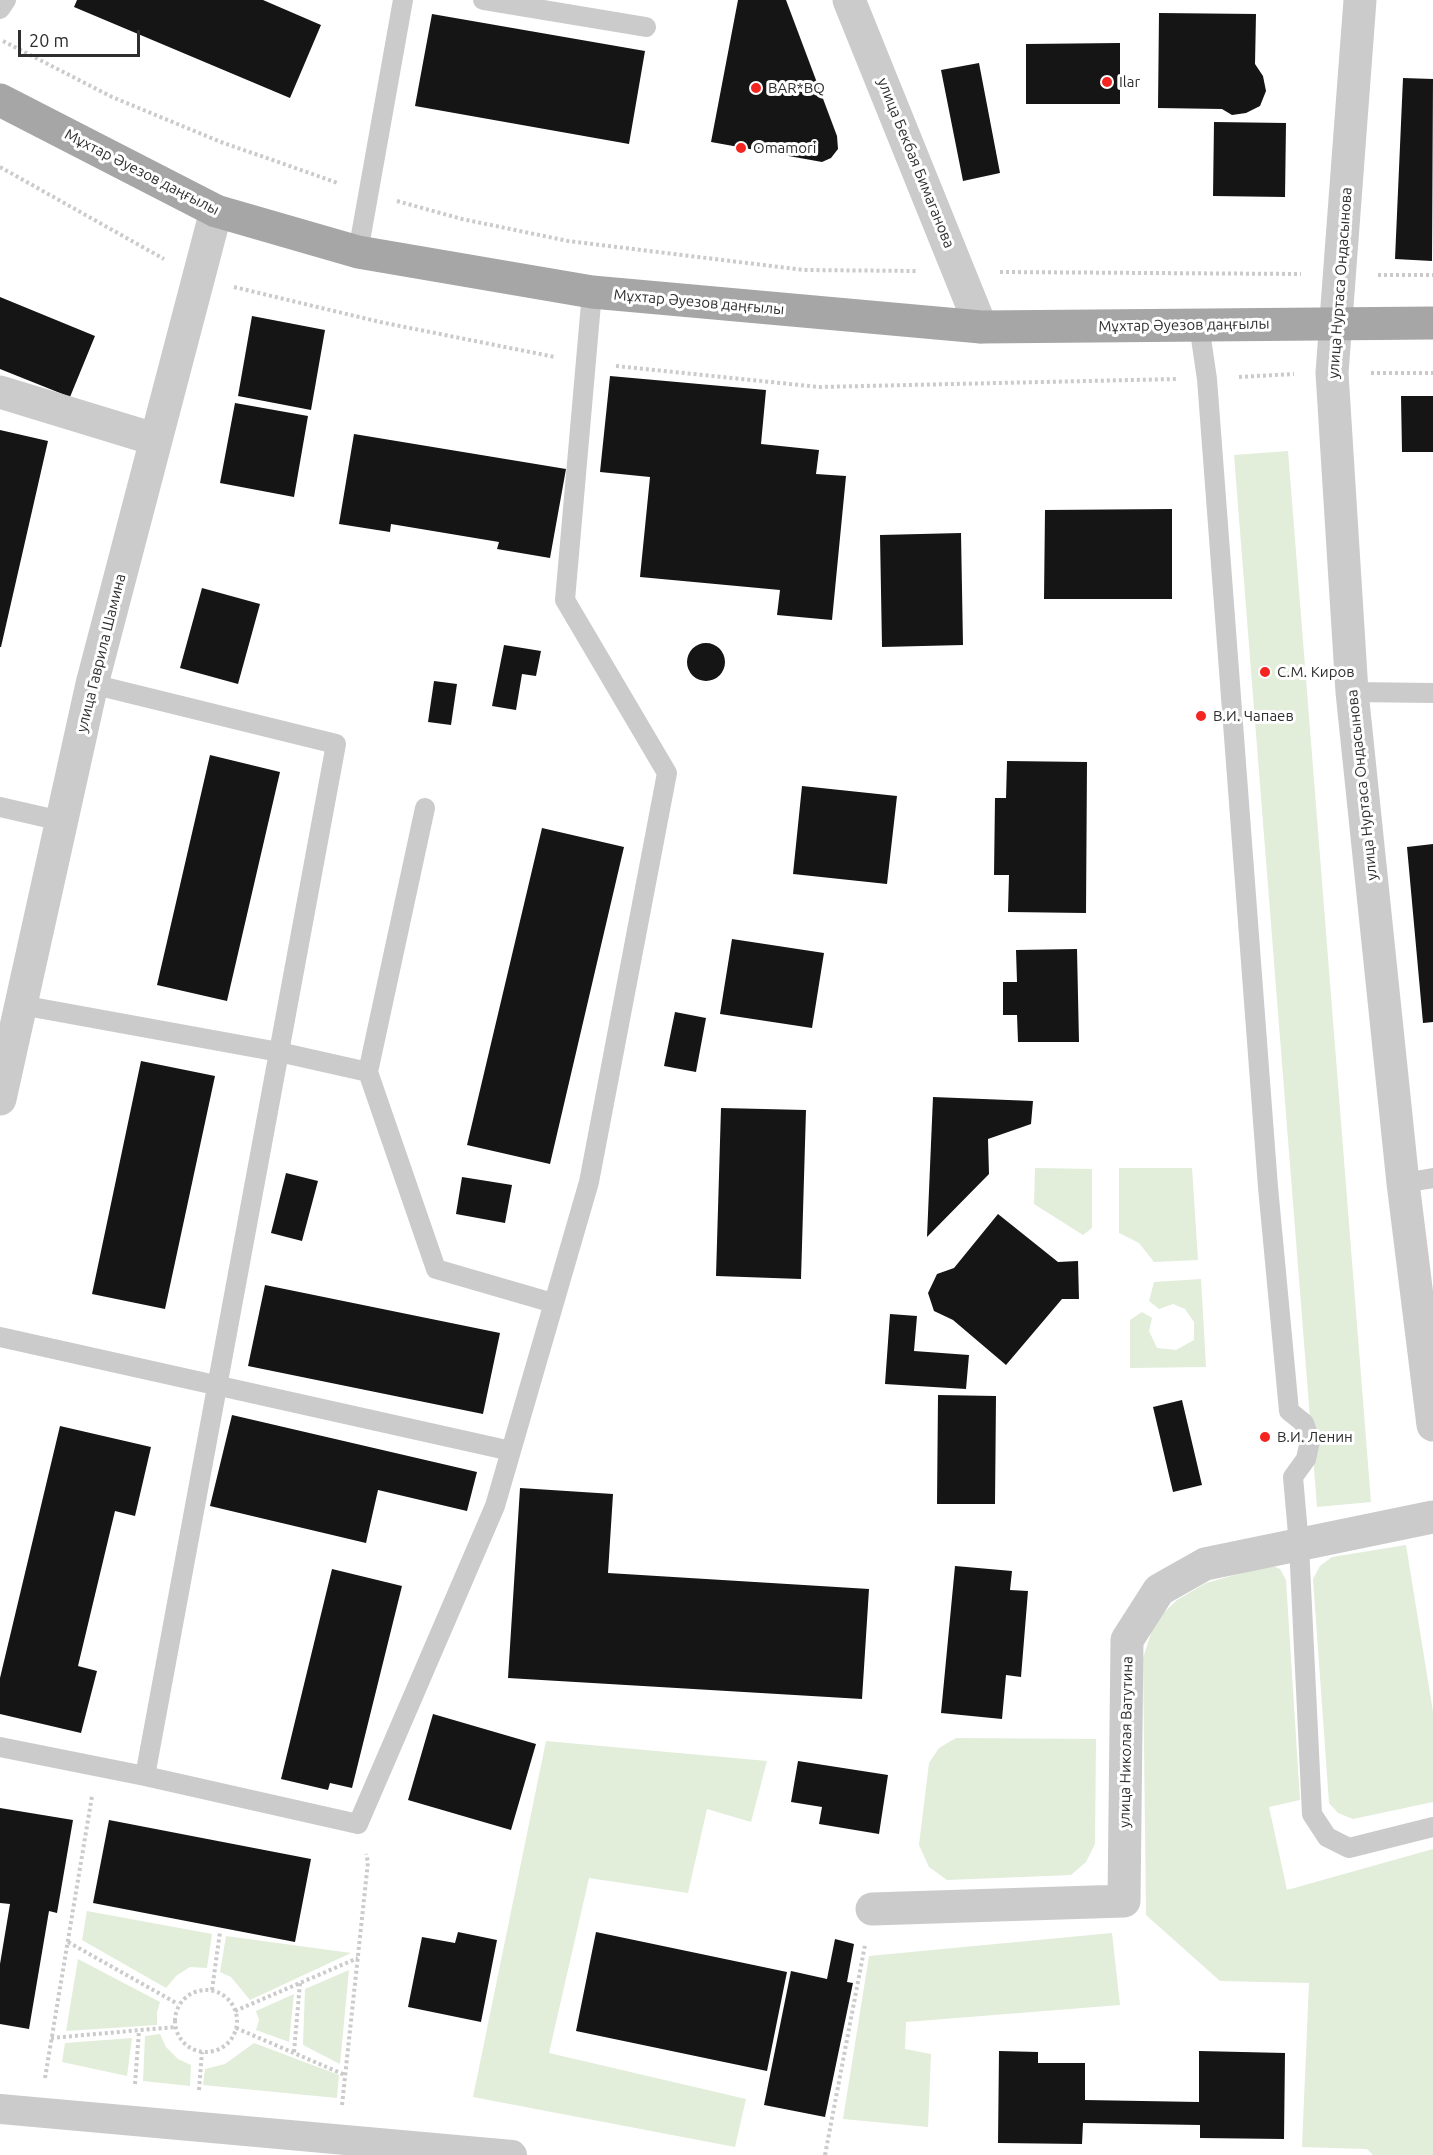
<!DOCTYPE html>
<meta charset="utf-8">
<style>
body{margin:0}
#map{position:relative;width:1433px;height:2155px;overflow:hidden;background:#fff;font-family:Ubuntu,sans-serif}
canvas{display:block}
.scale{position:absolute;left:18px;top:30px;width:122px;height:27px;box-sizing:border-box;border:3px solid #2e2e2e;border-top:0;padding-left:8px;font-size:18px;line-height:21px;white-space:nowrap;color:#2e2e2e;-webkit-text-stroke:4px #fff;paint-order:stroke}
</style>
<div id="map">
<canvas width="1433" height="2155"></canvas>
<div class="scale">20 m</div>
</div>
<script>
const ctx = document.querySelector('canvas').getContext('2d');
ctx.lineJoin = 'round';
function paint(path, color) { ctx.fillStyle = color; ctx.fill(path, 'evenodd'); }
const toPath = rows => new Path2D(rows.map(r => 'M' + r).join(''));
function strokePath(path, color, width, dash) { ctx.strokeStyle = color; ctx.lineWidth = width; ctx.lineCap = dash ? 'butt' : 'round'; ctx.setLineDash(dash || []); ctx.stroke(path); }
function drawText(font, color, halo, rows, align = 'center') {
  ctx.font = font + ' Ubuntu,sans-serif'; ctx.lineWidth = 6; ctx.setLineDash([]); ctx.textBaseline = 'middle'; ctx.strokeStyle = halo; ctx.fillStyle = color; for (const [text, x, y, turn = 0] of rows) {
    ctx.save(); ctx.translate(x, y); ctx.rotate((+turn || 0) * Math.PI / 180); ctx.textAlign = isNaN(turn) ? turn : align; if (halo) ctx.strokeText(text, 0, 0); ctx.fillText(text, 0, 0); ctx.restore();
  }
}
paint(toPath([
 [1288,451,1371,1502,1317,1507,1234,455],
 [1035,1168,1092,1169,1092,1228,1083,1235,1034,1204],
 [1119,1168,1192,1168,1198,1260,1154,1262,1139,1243,1119,1233],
 [1201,1279,1206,1367,1130,1368,1130,1320,1142,1312,1152,1318,1149,1331,1157,1348,1176,1350,1194,1340,1194,1322,1185,1309,1173,1304,1159,1309,1149,1301,1154,1282],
 [1406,1545,1433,1712,1433,1802,1353,1819,1338,1813,1329,1803,1313,1579,1320,1566,1332,1557],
 [1271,1565,1280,1569,1286,1580,1300,1800,1269,1807,1287,1890,1433,1849,1433,2155,1373,2155,1367,2149,1302,2147,1309,1983,1220,1981,1146,1915,1143,1658,1155,1621,1177,1600,1206,1583],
 [956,1738,1096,1739,1095,1844,1086,1862,1071,1875,947,1880,929,1867,919,1845,929,1763,939,1748],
 [546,1741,767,1761,751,1822,707,1809,688,1893,589,1878,549,2053,746,2099,735,2147,473,2097],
 [87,1911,212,1934,207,1968,190,1967,176,1976,166,1988,82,1940],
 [1112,1933,1120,2005,906,2022,905,2049,931,2054,928,2127,843,2119,869,1956],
 [226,1936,351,1953,250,2000,231,1977,220,1972],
 [78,1959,160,2002,157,2012,157,2025,66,2031],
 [349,1970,340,2064,303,2045,305,1989],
 [294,1994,289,2042,256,2030,259,2020,256,2011],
 [160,2034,166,2047,178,2059,191,2065,190,2086,143,2081,145,2036],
 [132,2038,127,2076,62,2062,65,2043],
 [254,2043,339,2075,337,2098,203,2085,205,2069,225,2064]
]), '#e2edda');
paint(toPath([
 [77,0,263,0,321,25,290,98,74,7],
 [738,0,786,0,837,136,838,149,831,158,822,162,711,142],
 [1159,13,1256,14,1255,64,1263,76,1266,91,1260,106,1246,113,1232,115,1222,109,1158,108],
 [432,14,645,51,629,144,415,106],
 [1120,43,1120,104,1026,104,1026,44],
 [979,63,1000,173,963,181,941,70],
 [1403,78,1433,79,1432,261,1395,259],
 [1214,122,1286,123,1285,197,1213,196],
 [0,297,95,336,70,397,0,369],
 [252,316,325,330,311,410,238,396],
 [610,376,766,390,761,444,819,450,816,474,846,476,832,620,777,615,780,590,640,577,650,477,600,472],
 [1401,396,1433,396,1433,452,1402,452],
 [235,403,308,416,294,497,220,483],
 [0,430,48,441,1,647,0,647],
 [354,434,566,469,550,558,497,549,499,542,391,524,390,532,339,524],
 [1172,509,1172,599,1044,599,1045,510],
 [961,533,963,645,882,647,880,535],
 [202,588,260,604,238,684,180,668],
 '687 662a19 19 0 1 1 38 0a19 19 0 1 1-38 0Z',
 [504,645,541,651,536,676,522,674,516,710,492,706],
 [434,681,457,684,451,725,428,722],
 [210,755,280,772,227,1001,157,985],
 [1007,761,1087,762,1086,913,1008,912,1009,875,994,875,995,798,1006,798],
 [802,786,897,796,887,884,793,874],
 [542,828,624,847,550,1164,467,1145],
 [1433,844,1433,1022,1423,1023,1407,847],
 [732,939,824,953,812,1028,720,1014],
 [1077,949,1079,1042,1018,1042,1017,1015,1003,1015,1003,982,1017,982,1016,950],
 [675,1012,706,1018,696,1072,664,1066],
 [141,1061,215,1076,165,1309,92,1294],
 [933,1097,1033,1101,1031,1124,988,1139,989,1174,927,1237],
 [721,1108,806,1110,801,1279,716,1276],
 [286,1173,318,1181,302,1241,271,1233],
 [462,1177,512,1185,505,1223,456,1214],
 [998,1214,1058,1262,1078,1261,1079,1299,1062,1299,1006,1365,953,1320,934,1311,928,1293,937,1274,954,1268],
 [265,1285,500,1333,483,1414,248,1366],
 [890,1314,917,1316,914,1351,969,1355,966,1389,885,1384],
 [938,1395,996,1396,995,1504,937,1504],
 [1182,1400,1202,1485,1173,1492,1153,1407],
 [232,1415,477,1472,467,1511,378,1490,366,1543,210,1506],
 [60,1426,151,1447,135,1516,115,1511,78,1666,97,1671,81,1733,0,1714,0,1678],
 [520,1488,613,1494,608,1573,869,1589,862,1699,508,1678],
 [955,1566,1012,1571,1010,1590,1028,1591,1021,1677,1006,1675,1002,1719,941,1713],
 [332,1569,402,1586,352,1788,330,1783,328,1790,281,1779],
 [433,1714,536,1744,511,1830,408,1800],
 [798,1761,888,1775,879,1834,819,1824,822,1807,791,1802],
 [0,1808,73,1820,57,1913,49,1911,29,2029,0,2024,0,1964,10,1904,0,1903],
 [109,1820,311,1859,295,1942,93,1903],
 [458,1932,497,1940,481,2022,408,2007,422,1937,455,1943],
 [596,1932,787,1972,767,2071,576,2031],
 [835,1939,854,1944,847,1982,853,1983,825,2117,764,2105,791,1971,827,1979],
 [999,2051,1038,2052,1038,2063,1085,2063,1085,2100,1199,2102,1199,2051,1285,2053,1284,2139,1200,2138,1200,2125,1083,2123,1082,2144,998,2143]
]), '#151515');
strokePath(toPath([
 [3,41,112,97,221,142,338,183],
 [0,167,164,259],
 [397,201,462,219,568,241,804,270,917,271],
 [1000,272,1301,274],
 [1378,275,1433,275],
 [234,287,380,322,555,357],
 [616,366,819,387,1177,379],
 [1371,373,1433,373],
 [1239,377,1294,374],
 [68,1942,178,2004],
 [212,1990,220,1932],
 '175 2021a31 31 0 1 1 62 0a31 31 0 1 1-62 0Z',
 [235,2011,358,1958],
 [236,2028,345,2075],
 [51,2038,175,2027],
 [294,2052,300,1983],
 [45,2078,92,1796],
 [135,2084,139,2031],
 [199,2090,202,2052],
 [342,2105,368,1862,366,1854],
 [825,2155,865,1945]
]), '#cbcbcb', 4, [3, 3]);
strokePath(toPath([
 [483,0,646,27],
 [0,9,6,0],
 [358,252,403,0],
 [1199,325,1207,379,1268,1187,1289,1411,1304,1423,1310,1441,1306,1459,1293,1477,1299,1545,1312,1814,1327,1837,1349,1848,1433,1827],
 [92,684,336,744,145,1776,358,1824,495,1506,589,1182,667,773,565,600,592,292],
 [1352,692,1433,693],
 [0,807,61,821],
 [425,808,368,1072,436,1269,553,1303],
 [21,1005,279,1052,368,1072],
 [1403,1183,1433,1178],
 [0,1337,511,1451],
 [0,1747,145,1776]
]), '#cbcbcb', 20);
strokePath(toPath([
 [0,2109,512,2155]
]), '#cbcbcb', 30);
strokePath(toPath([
 [849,0,981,327],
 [1360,0,1332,373,1352,692,1403,1183,1433,1425],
 [0,392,154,439],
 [0,1099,92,684,216,211],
 [872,1909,1124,1901,1127,1640,1159,1590,1205,1564,1433,1517]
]), '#cbcbcb', 33);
strokePath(toPath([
 [0,100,216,211,358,252,592,292,981,327,1433,323]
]), '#a6a6a6', 33);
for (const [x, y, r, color] of [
 [1107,82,6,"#f42421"],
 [756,88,6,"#f42421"],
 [741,148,6,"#f42421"],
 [1265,672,6,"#f42421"],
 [1201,716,6,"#f42421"],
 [1265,1437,6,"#f42421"]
]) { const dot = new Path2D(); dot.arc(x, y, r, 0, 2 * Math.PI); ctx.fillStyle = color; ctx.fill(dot); strokePath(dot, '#fff', 2); }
drawText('15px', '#2e2e2e', '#fff', [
 ["Ilar",1119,82],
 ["BAR*BQ",768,88],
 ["Omamori",753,148],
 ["С.М. Киров",1277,672],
 ["В.И. Чапаев",1213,716],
 ["В.И. Ленин",1277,1437]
], 'left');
drawText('15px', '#2e2e2e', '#fff', [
 ["улица Бекбая Бимаганова",916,163,68],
 ["Мұхтар Әуезов даңғылы",142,172,27],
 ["улица Нуртаса Ондасынова",1340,283,-86],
 ["Мұхтар Әуезов даңғылы",699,302,5],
 ["Мұхтар Әуезов даңғылы",1184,325,-1],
 ["улица Гаврила Шамина",101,653,-76],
 ["улица Нуртаса Ондасынова",1362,785,-96],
 ["улица Николая Ватутина",1126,1742,-89]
]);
</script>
